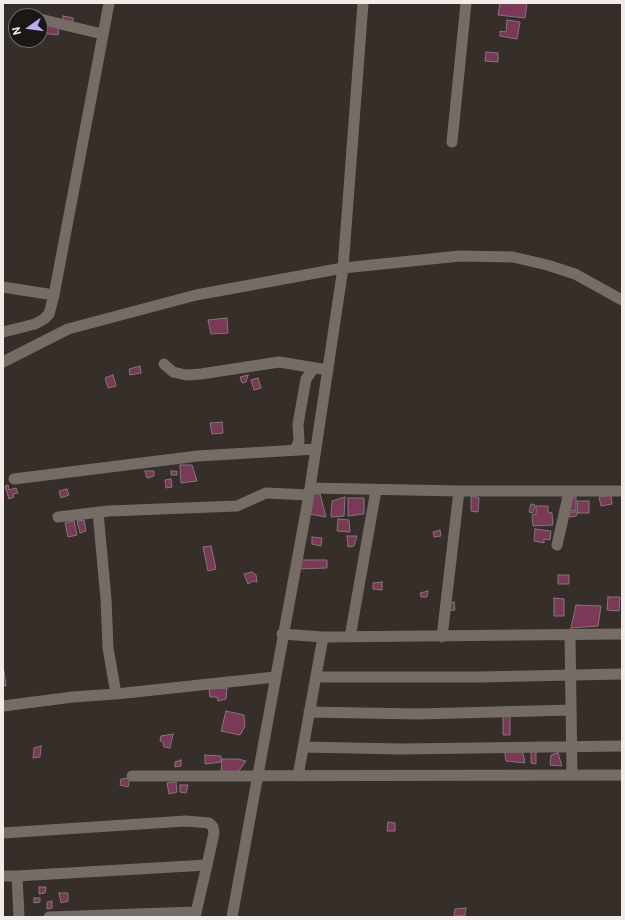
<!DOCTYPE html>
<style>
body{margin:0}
#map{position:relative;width:625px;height:920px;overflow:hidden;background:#352e29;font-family:Roboto,sans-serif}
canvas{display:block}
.frame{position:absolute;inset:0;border:4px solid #f1ece9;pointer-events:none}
.north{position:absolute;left:8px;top:8px;width:40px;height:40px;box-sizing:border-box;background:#1a1715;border:1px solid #706c6a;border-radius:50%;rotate:256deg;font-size:11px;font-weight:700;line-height:16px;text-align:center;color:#f1ece9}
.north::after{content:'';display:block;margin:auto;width:14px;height:18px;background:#c0a8f3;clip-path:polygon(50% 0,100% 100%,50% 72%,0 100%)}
</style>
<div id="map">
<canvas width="625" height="920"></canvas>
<div class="frame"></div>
<div class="north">N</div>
</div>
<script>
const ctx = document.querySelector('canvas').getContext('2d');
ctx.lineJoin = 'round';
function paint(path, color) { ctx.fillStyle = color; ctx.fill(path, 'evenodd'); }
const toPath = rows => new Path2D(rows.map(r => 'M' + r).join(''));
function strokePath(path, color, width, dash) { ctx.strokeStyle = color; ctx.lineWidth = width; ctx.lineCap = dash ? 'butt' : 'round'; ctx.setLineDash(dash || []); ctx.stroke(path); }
const building = toPath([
 [500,3,527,3,525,18,498,15,500,3],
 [63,16,73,18,73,23,62,22,63,16],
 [507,20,520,22,517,39,500,36,500,31,506,32,507,20],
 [42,24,59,25,58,35,41,33,42,24],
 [486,52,498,53,498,62,485,61,486,52],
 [227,318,228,333,211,334,208,320,227,318],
 [140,366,141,373,130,375,129,369,140,366],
 [113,375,116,386,108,388,105,378,113,375],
 [248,375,246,382,242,383,240,377,248,375],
 [258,378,261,388,254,390,251,380,258,378],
 [222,422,223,433,212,434,210,423,222,422],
 [180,465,192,465,197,481,181,483,180,465],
 [145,471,154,471,154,476,147,478,145,471],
 [171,471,177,471,177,475,171,475,171,471],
 [171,479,172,487,166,488,165,480,171,479],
 [8,485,9,490,16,488,18,493,13,494,14,497,9,499,5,486,8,485],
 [67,489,69,495,61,498,59,491,67,489],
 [313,494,320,494,326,517,309,514,313,494],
 [569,495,576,496,576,511,569,510,569,495],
 [611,495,612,504,601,506,599,497,611,495],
 [471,496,479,498,478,512,471,511,471,496],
 [345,497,344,516,331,517,332,501,345,497],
 [348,498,364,498,364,514,348,516,348,498],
 [577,501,589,501,589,513,578,513,577,501],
 [531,504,535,505,533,513,529,512,531,504],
 [536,506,548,506,548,512,552,513,553,525,533,526,532,515,536,514,536,506],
 [569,512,578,512,576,516,569,517,569,512],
 [338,519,349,520,350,532,337,531,338,519],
 [84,520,86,531,80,533,77,521,84,520],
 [74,521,77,535,68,537,65,523,74,521],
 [535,529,551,531,550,540,544,539,544,543,534,541,535,529],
 [440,530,441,536,434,537,433,532,440,530],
 [347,536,357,536,354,546,348,547,347,536],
 [312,537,322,538,321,546,312,544,312,537],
 [211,546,216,569,208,571,203,547,211,546],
 [300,560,327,560,327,568,299,569,300,560],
 [252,572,256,575,257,582,253,581,248,584,244,574,252,572],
 [558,575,569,575,569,584,558,584,558,575],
 [382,582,382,590,373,589,373,583,382,582],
 [428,591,427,597,421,597,420,593,428,591],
 [608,597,620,597,619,611,607,610,608,597],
 [554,598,564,599,564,616,554,616,554,598],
 [454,602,455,610,446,611,447,603,454,602],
 [576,605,601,606,598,626,571,628,576,605],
 [3,671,4,671,6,686,3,685,3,671],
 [227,688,226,699,218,701,217,697,210,697,209,689,227,688],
 [226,711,244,715,245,726,240,735,221,731,226,711],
 [503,712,510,713,510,735,503,735,503,712],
 [173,734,170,748,164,747,163,742,160,741,161,736,173,734],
 [41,746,40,757,33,758,34,748,41,746],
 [522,748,525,763,506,761,504,749,522,748],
 [531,749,536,752,536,764,531,763,531,749],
 [558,753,562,766,550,765,551,755,558,753],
 [205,755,221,756,221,762,205,764,205,755],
 [222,759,238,759,246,761,238,772,221,772,222,759],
 [181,760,181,766,175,767,175,762,181,760],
 [130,778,128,787,120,785,121,779,130,778],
 [176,782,177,792,169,794,167,783,176,782],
 [180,785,188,785,186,793,180,792,180,785],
 [388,822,395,823,395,831,387,831,388,822],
 [39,887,46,887,45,893,39,894,39,887],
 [59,893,68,893,68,901,61,903,59,893],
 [34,898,40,898,40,902,34,903,34,898],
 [52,901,52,908,47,909,47,902,52,901],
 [466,908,465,916,454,916,455,909,466,908]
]);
paint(building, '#7a3956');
strokePath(building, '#82777b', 1);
strokePath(toPath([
 [40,19,102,34],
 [452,142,466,3],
 [3,287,54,295],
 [3,332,35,324,44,319,49,314,54,295,109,3],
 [3,362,68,329,196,295,343,268,460,256,513,257,547,265,575,274,622,300],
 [164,364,173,372,186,375,201,374,279,362,328,370],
 [295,450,299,441,298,424,306,379,314,368],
 [14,479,198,456,316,449],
 [310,488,459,491,622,491],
 [98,512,106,599,108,648,116,694],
 [58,517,109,511,237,506,266,493,309,495],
 [557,545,569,492],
 [282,634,323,637,622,634],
 [570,634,572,775],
 [350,637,376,490],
 [442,637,459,491],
 [316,677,479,677,622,674],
 [3,706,73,697,116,694,275,677],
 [309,712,418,714,571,710],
 [303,747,401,749,622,746],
 [132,776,622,775],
 [298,776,323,637],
 [3,833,186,821,209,823,213,827,214,833,207,865,17,876,19,917],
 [3,876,17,876],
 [49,917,196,912],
 [195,917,207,865],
 [232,917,309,495,343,268,363,3]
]), '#756c66', 11);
</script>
